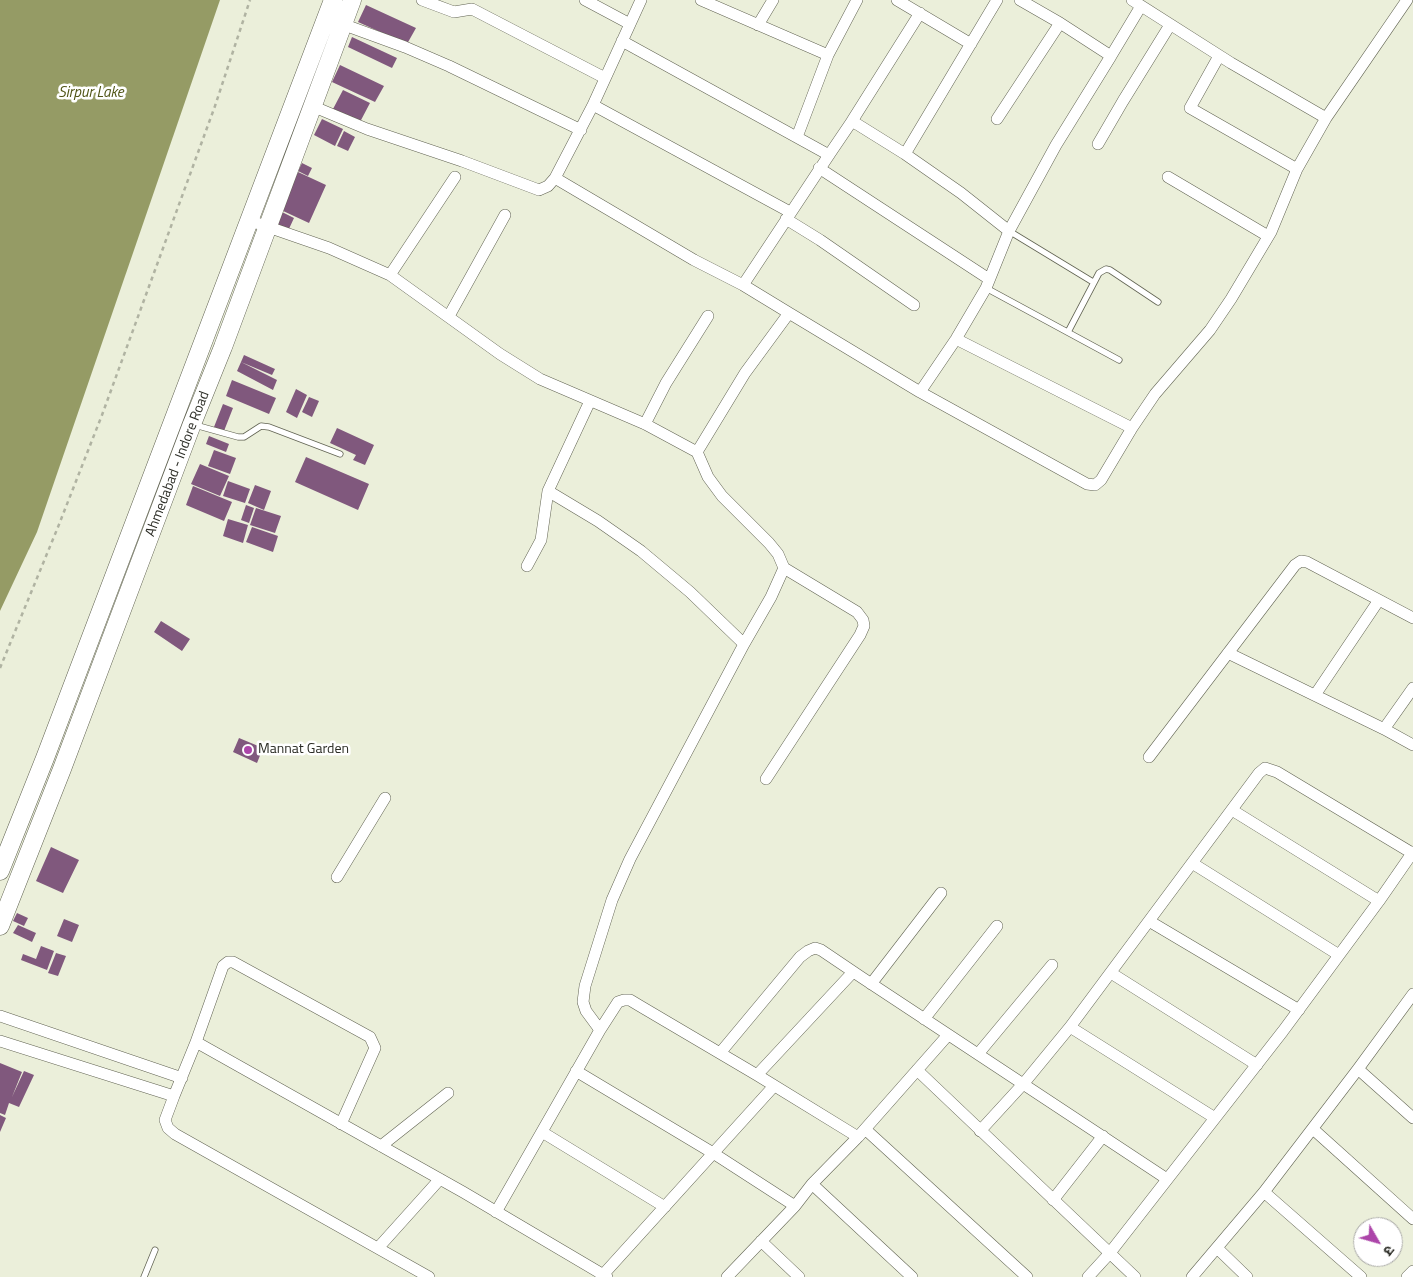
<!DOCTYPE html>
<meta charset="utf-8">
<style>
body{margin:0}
#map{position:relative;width:1413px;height:1277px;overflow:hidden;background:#ebefda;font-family:"Titillium Web","Noto Sans Devanagari",sans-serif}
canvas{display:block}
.north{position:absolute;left:1353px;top:1217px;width:50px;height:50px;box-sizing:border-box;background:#fff;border:1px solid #aaaaa7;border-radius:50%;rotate:128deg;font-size:14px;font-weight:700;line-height:20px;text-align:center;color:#2a2b24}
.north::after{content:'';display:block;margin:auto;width:18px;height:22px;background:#ac45a9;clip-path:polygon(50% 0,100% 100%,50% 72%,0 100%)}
</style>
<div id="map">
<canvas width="1413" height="1277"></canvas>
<div class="north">उ</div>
</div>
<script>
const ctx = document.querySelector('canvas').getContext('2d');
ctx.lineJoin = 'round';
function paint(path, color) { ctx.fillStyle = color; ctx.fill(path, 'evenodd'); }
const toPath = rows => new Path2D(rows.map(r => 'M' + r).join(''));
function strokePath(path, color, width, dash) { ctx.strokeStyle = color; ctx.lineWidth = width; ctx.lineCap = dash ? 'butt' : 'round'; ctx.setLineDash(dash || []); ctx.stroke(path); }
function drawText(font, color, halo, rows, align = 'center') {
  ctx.font = font + ' "Titillium Web",sans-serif'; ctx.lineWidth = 5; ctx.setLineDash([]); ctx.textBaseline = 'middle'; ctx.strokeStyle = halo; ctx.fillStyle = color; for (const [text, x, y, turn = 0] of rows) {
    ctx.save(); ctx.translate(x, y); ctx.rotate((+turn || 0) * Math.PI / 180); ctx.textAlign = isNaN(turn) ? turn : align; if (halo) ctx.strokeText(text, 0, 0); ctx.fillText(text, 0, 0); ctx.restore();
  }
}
paint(toPath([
 [0,0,220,0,37,532,0,611]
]), '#959b65');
paint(toPath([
 [366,5,416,28,407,44,358,22],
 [352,37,397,58,392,68,348,47],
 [340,65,384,86,375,102,332,82],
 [343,90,370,103,360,122,333,109],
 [322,119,343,129,335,146,314,135],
 [344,131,355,137,348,151,337,146],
 [302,163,312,168,308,176,298,171],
 [298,172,326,185,309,223,281,210],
 [280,211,294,218,288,231,274,224],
 [244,355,275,369,272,375,241,362],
 [241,362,277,380,273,390,237,371],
 [232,380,276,398,269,414,226,396],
 [296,389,307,395,297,418,286,412],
 [309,397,319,401,312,417,302,412],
 [223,404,233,408,224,431,214,427],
 [337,428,374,445,365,465,353,460,356,455,330,443],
 [209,436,229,444,226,452,206,444],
 [214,450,236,458,230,474,208,466],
 [306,457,369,484,358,510,295,482],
 [200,464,229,476,220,496,191,484],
 [228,481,250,489,245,503,223,496],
 [255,485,271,491,264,510,248,503],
 [193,486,232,502,224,521,186,505],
 [246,505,254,508,249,523,241,520],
 [256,508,281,516,275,533,250,525],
 [228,519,248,525,243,543,223,536],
 [252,527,278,536,273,552,246,542],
 [161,621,190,639,182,651,154,632],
 [239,738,263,748,257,763,233,752],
 [51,847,79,860,63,893,36,881],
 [17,913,28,918,24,926,13,921],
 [64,919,79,925,72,942,57,936],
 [18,925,36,933,32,942,13,933],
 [41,946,54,951,47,970,21,960,23,954,36,959],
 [56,953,66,956,58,976,48,973],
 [0,1063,22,1072,12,1097,24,1071,34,1075,19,1107,9,1103,5,1115,0,1113],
 [0,1115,6,1118,0,1132]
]), '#80587d');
const service = toPath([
 [1009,231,1093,282],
 [986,288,1119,360],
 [1068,332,1099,273,1106,269,1110,270,1158,302],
 [195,425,238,437,244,437,261,426,269,427,340,454],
 [144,1277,155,1250]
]);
const minor = toPath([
 [422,0,454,12,472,9,605,78],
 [585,0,630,24],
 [641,0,593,105,790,212],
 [701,0,828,55,797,137],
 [897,0,971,44],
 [1132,0,1231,63,1326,118],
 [342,24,405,47,449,66,581,130],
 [758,25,773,0],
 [622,41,829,155,743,285],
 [828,55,857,0],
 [1111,56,1141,6],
 [1219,56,1190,108,1297,169],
 [312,106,367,129,462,161,539,190,548,186,555,178,593,105],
 [997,119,1060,23],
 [852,121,905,154,961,193,1009,231],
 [1098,144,1123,101,1170,25],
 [905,154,997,0],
 [829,155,852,121,920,13],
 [819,168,989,279],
 [1168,177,1268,236],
 [786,219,820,240,914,305],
 [248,220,329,248,390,275,500,354,540,379,645,424,697,452,745,373,789,313,743,285,694,260,555,178],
 [390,275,455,177],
 [789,313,920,392,1087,484,1095,485,1101,480,1132,428,1155,394,1210,330,1231,299,1271,232,1297,169,1326,118,1407,0],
 [449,316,505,215],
 [956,339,1132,428],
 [920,392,956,339,986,288,1009,231,1056,145,1111,56,1060,23,1020,0],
 [645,424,666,383,708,316],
 [548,491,598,521,641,551,690,592,744,644],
 [527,566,541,540,548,491,590,401],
 [1228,653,1384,729,1413,745],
 [1315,695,1379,600],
 [1384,729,1413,688],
 [1149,757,1295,565,1301,561,1307,562,1413,618],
 [766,779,860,635,864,626,863,620,857,612,784,568],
 [1232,810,1379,901],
 [1192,863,1339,955],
 [337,877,385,798],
 [1149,921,1299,1010],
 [1111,973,1257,1065],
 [871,984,941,893],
 [0,1016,182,1078],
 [924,1019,997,926],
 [1070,1027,1215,1118],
 [600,1030,586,1011,583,1002,585,986,612,900,630,859,744,644,771,597,784,568,778,554,769,543,722,496,708,477,697,452],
 [0,1041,174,1096],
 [196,1042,463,1192,607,1277],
 [720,1053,800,957,808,951,815,948,821,950,861,977,1167,1179],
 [978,1054,1052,965],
 [1358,1069,1413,1118],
 [917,1070,1135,1277],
 [576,1071,713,1153,795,1206],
 [757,1075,853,972],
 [341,1124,375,1048,370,1037,233,962,228,962,223,966,196,1042,174,1096,165,1120,168,1128,175,1134,429,1277],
 [865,1129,1027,1277],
 [1313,1129,1413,1219],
 [980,1131,1024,1083,1070,1027,1259,773,1265,768,1277,772,1412,853],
 [542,1132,665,1207],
 [381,1146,448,1093],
 [812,1184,912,1277],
 [1264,1192,1361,1277],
 [1053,1200,1103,1136],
 [496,1212,600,1030,618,1002,624,1000,630,1000,640,1006,757,1075,858,1137],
 [761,1241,799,1277],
 [378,1248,440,1179],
 [1217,1248,1247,1277],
 [601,1277,774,1086],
 [727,1277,795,1206,812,1184,858,1137,948,1035],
 [1088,1277,1109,1254,1283,1031,1379,901,1413,852],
 [1192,1277,1264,1192,1358,1069,1413,994],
 [1407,1277,1413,1271]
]);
const trunk = toPath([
 [0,871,45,758,333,0],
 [0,926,62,769,192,424,223,347,352,0]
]);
strokePath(service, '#616352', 7);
strokePath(minor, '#616352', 12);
strokePath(trunk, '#616352', 19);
strokePath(toPath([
 [0,668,58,527,102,415,215,106,250,0]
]), '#b0b3a2', 2.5, [4, 4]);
strokePath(service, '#fff', 5.5);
strokePath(minor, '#fff', 11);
strokePath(trunk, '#fff', 18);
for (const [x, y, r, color] of [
 [248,750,5,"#ac45a9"]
]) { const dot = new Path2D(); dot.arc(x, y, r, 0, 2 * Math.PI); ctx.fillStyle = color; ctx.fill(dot); strokePath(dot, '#fff', 2); }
drawText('14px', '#2a2b24', '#fff', [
 ["Ahmedabad - Indore Road",178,464,-69]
]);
drawText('14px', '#2a2b24', '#fff', [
 ["Mannat Garden",258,750]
], 'left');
drawText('italic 15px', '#4f5415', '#fff', [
 ["Sirpur Lake",91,93]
]);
</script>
